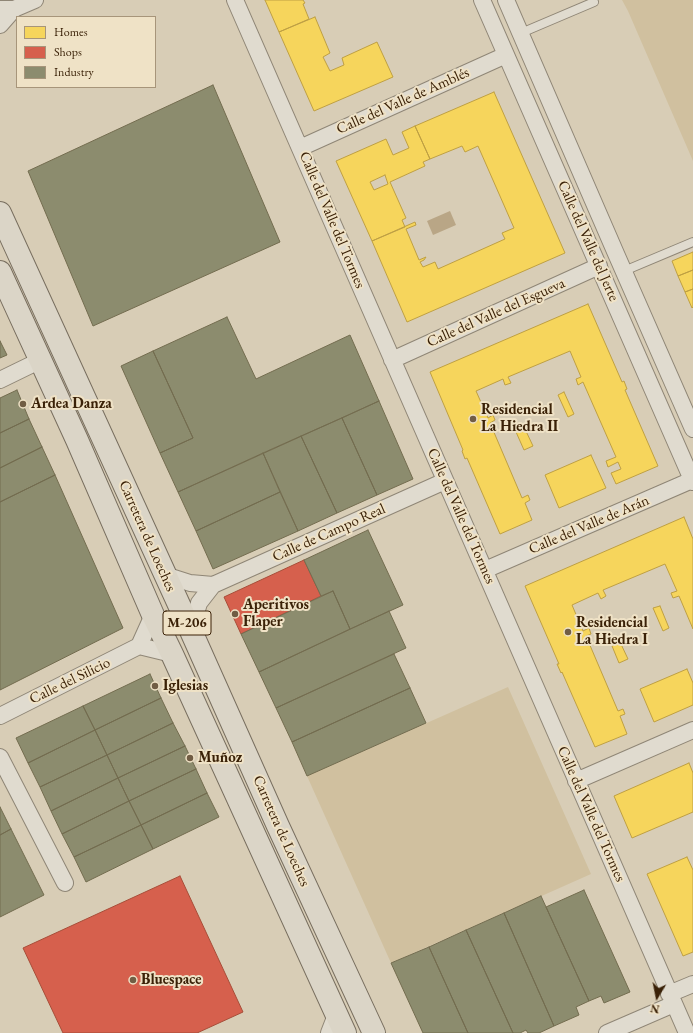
<!DOCTYPE html>
<meta charset="utf-8">
<style>
body{margin:0}
#map{position:relative;width:693px;height:1033px;overflow:hidden;background:#d8cdb6;font-family:"EB Garamond",serif}
canvas{display:block}
.legend{position:absolute;left:16px;top:16px;width:140px;height:72px;box-sizing:border-box;background:#efe2c6;border:1px solid #a7957a;margin:0;padding:5px 7px;list-style:none;font-size:12px;color:#3a2107}
.legend li{display:flex;align-items:center;gap:8px;height:20px}
.legend b{width:20px;border:1px solid #a7957a}
.north{position:absolute;left:637px;top:977px;width:40px;height:40px;-webkit-text-stroke:3px #efe2c6;paint-order:stroke;rotate:190deg;font-size:11px;font-weight:700;line-height:16px;text-align:center;color:#3a2107}
.north::after{content:'';display:block;margin:auto;width:14px;height:18px;background:#3a2107;clip-path:polygon(50% 0,100% 100%,50% 72%,0 100%)}
</style>
<div id="map">
<canvas width="693" height="1033"></canvas>
<ul class="legend">
<li><b style="height:11px;background:#f6d55c"></b>Homes</li>
<li><b style="height:11px;background:#d6604d"></b>Shops</li>
<li><b style="height:11px;background:#8c8c6e"></b>Industry</li>
</ul>
<div class="north">N</div>
</div>
<script>
const ctx = document.querySelector('canvas').getContext('2d');
ctx.lineJoin = 'round';
function paint(path, color) { ctx.fillStyle = color; ctx.fill(path, 'evenodd'); }
const toPath = rows => new Path2D(rows.map(r => 'M' + r).join(''));
function strokePath(path, color, width, dash) { ctx.strokeStyle = color; ctx.lineWidth = width; ctx.lineCap = dash ? 'butt' : 'round'; ctx.setLineDash(dash || []); ctx.stroke(path); }
function drawText(font, color, halo, rows, align = 'center') {
  ctx.font = font + ' "EB Garamond",serif'; ctx.lineWidth = 4; ctx.setLineDash([]); ctx.textBaseline = 'middle'; ctx.strokeStyle = halo; ctx.fillStyle = color; for (const [text, x, y, turn = 0] of rows) {
    ctx.save(); ctx.translate(x, y); ctx.rotate((+turn || 0) * Math.PI / 180); ctx.textAlign = isNaN(turn) ? turn : align; if (halo) ctx.strokeText(text, 0, 0); ctx.fillText(text, 0, 0); ctx.restore();
  }
}
paint(toPath([
 [622,0,693,0,693,161,628,11],
 [508,687,591,874,391,963,307,776]
]), '#d0c09f');
paint(toPath([
 [450,211,456,225,433,235,427,221]
]), '#b9a686');
const homes = toPath([
 [265,0,303,0,305,3,303,4,309,19,279,32,265,0],
 [315,17,330,53,323,57,330,71,344,65,342,58,377,42,393,77,314,111,279,32,315,17],
 [494,92,565,253,407,322,372,241,415,222,416,225,406,229,419,260,426,257,424,260,420,262,423,267,435,262,438,269,505,239,502,233,514,228,478,146,465,152,462,146,430,159,415,126,494,92],
 [415,126,430,159,423,162,425,166,390,182,406,218,402,220,405,227,372,241,336,161,386,139,393,155,409,148,402,132,415,126],
 [385,175,388,184,374,190,370,182,385,175],
 [693,252,693,270,678,276,672,261,693,252],
 [693,270,693,289,685,292,678,276,693,270],
 [693,289,693,307,692,308,685,292,693,289],
 [588,304,622,382,624,381,627,389,625,390,658,466,616,484,611,473,621,469,618,462,608,467,606,461,616,457,583,382,578,385,576,379,581,377,570,351,508,377,511,383,505,385,503,379,476,391,488,418,493,415,495,420,490,423,522,498,528,495,530,500,525,503,532,520,500,534,467,458,465,459,462,451,463,450,430,372,588,304],
 [564,392,574,414,568,417,558,395,564,392],
 [525,429,533,446,524,450,516,432,525,429],
 [591,455,606,488,559,508,545,475,591,455],
 [684,517,693,539,693,629,679,596,673,598,671,593,677,591,665,564,603,590,606,596,601,599,598,593,572,605,583,631,589,628,591,634,586,636,618,711,623,709,625,714,620,716,627,734,595,747,562,672,561,673,557,664,559,664,525,586,684,517],
 [660,606,669,628,663,631,653,608,660,606],
 [620,642,628,659,619,663,612,646,620,642],
 [687,669,693,683,693,705,654,722,640,689,687,669],
 [689,763,693,773,693,812,632,838,614,796,689,763],
 [687,857,693,870,693,952,683,956,647,874,687,857]
]);
paint(homes, '#f6d55c');
strokePath(homes, '#be9f42', 1);
const shops = toPath([
 [304,560,321,596,241,634,224,597,304,560],
 [180,876,243,1012,197,1033,63,1033,23,948,180,876]
]);
paint(shops, '#d6604d');
strokePath(shops, '#a74d38', 1);
const industry = toPath([
 [213,85,280,242,93,326,28,171,213,85],
 [227,317,256,379,350,335,379,401,178,492,160,453,193,438,153,351,227,317],
 [0,341,7,355,0,358,0,341],
 [153,351,193,438,160,453,121,366,153,351],
 [17,390,29,419,0,433,0,398,17,390],
 [379,401,413,479,377,495,342,418,379,401],
 [342,418,377,495,337,513,301,436,342,418],
 [29,419,42,447,0,468,0,433,29,419],
 [301,436,337,513,298,531,263,453,301,436],
 [42,447,55,475,0,502,0,468,42,447],
 [263,453,280,492,196,531,178,492,263,453],
 [55,475,123,628,0,690,0,502,55,475],
 [280,492,298,531,213,569,196,531,280,492],
 [368,530,403,605,350,629,333,591,321,596,304,560,368,530],
 [333,591,350,629,259,672,241,634,333,591],
 [389,611,406,648,276,708,259,672,389,611],
 [394,654,410,688,292,742,276,708,394,654],
 [150,674,161,698,95,730,83,706,150,674],
 [410,688,426,723,307,776,292,742,410,688],
 [161,698,173,723,107,755,95,730,161,698],
 [83,706,95,730,28,763,16,738,83,706],
 [173,723,185,746,118,778,107,755,173,723],
 [95,730,107,755,40,787,28,763,95,730],
 [185,746,196,769,129,801,118,778,185,746],
 [107,755,118,778,51,811,40,787,107,755],
 [196,769,207,793,141,825,129,801,196,769],
 [118,778,129,801,62,834,51,811,118,778],
 [207,793,219,817,153,849,141,825,207,793],
 [129,801,141,825,74,857,62,834,129,801],
 [0,807,11,829,0,835,0,807],
 [141,825,153,849,86,882,74,857,141,825],
 [11,829,44,895,0,917,0,835,11,829],
 [584,890,630,992,604,1003,601,996,589,1001,546,907,584,890],
 [541,896,589,1001,576,1007,579,1015,554,1026,504,913,541,896],
 [504,913,554,1026,539,1033,528,1033,526,1030,520,1033,513,1033,466,930,504,913],
 [466,930,513,1033,468,1033,429,947,466,930],
 [429,947,468,1033,423,1033,391,963,429,947]
]);
paint(industry, '#8c8c6e');
strokePath(industry, '#736c4f', 1);
const service = toPath([
 [521,33,594,2],
 [624,271,693,242]
]);
const minor = toPath([
 [235,0,687,1033],
 [482,0,693,482],
 [506,0,617,256,693,429],
 [0,9,14,9,35,0],
 [0,25,14,9],
 [300,148,506,55],
 [392,360,599,266],
 [0,380,41,360],
 [485,570,692,480],
 [165,575,190,583,213,585],
 [191,631,199,603,213,585,445,481],
 [139,646,153,615],
 [0,716,139,646,172,654],
 [0,757,65,883],
 [576,781,693,730],
 [669,994,693,984],
 [329,1033,336,1015],
 [607,1033,674,1004]
]);
const primary = toPath([
 [0,213,191,631,278,826,374,1033],
 [0,272,77,440,153,615,172,654,345,1033]
]);
strokePath(service, '#8f8676', 10);
strokePath(minor, '#8f8676', 18);
strokePath(primary, '#786e5f', 24);
strokePath(service, '#e0dbcf', 8);
strokePath(minor, '#e0dbcf', 16);
strokePath(primary, '#dbd5c7', 22);
for (const [x, y, r, color] of [
 [23,404,4,"#715d44"],
 [473,419,4,"#715d44"],
 [235,614,4,"#715d44"],
 [568,632,4,"#715d44"],
 [155,686,4,"#715d44"],
 [190,758,4,"#715d44"],
 [133,980,4,"#715d44"]
]) { const dot = new Path2D(); dot.arc(x, y, r, 0, 2 * Math.PI); ctx.fillStyle = color; ctx.fill(dot); strokePath(dot, '#efe2c6', 1.5); }
for (const [x, y, w] of [
 [187,623,48]
]) { const box = new Path2D(); box.roundRect(x - w / 2, y - 12, w, 24, 3); ctx.fillStyle = '#efe2c6'; ctx.fill(box); strokePath(box, '#3a2107', 1); }
drawText('bold 14px', '#3a2107', null, [
 ["M-206",187,623]
]);
drawText('15px', '#3a2107', '#efe2c6', [
 ["Calle del Valle de Amblés",403,101,-24],
 ["Calle del Valle del Tormes",332,220,67],
 ["Calle del Valle del Jerte",588,241,66],
 ["Calle del Valle del Esgueva",496,313,-24],
 ["Calle del Valle del Tormes",461,516,66],
 ["Calle del Valle de Arán",589,525,-23],
 ["Calle de Campo Real",329,533,-24],
 ["Carretera de Loeches",147,536,66],
 ["Calle del Silicio",70,681,-26],
 ["Calle del Valle del Tormes",591,814,66],
 ["Carretera de Loeches",281,831,66]
]);
drawText('bold 15px', '#3a2107', '#efe2c6', [
 ["Ardea Danza",31,404],
 ["Residencial",481,410],
 ["La Hiedra II",481,427],
 ["Aperitivos",243,605],
 ["Flaper",243,622],
 ["Residencial",576,623],
 ["La Hiedra I",576,640],
 ["Iglesias",163,686],
 ["Muñoz",198,758],
 ["Bluespace",141,980]
], 'left');
</script>
